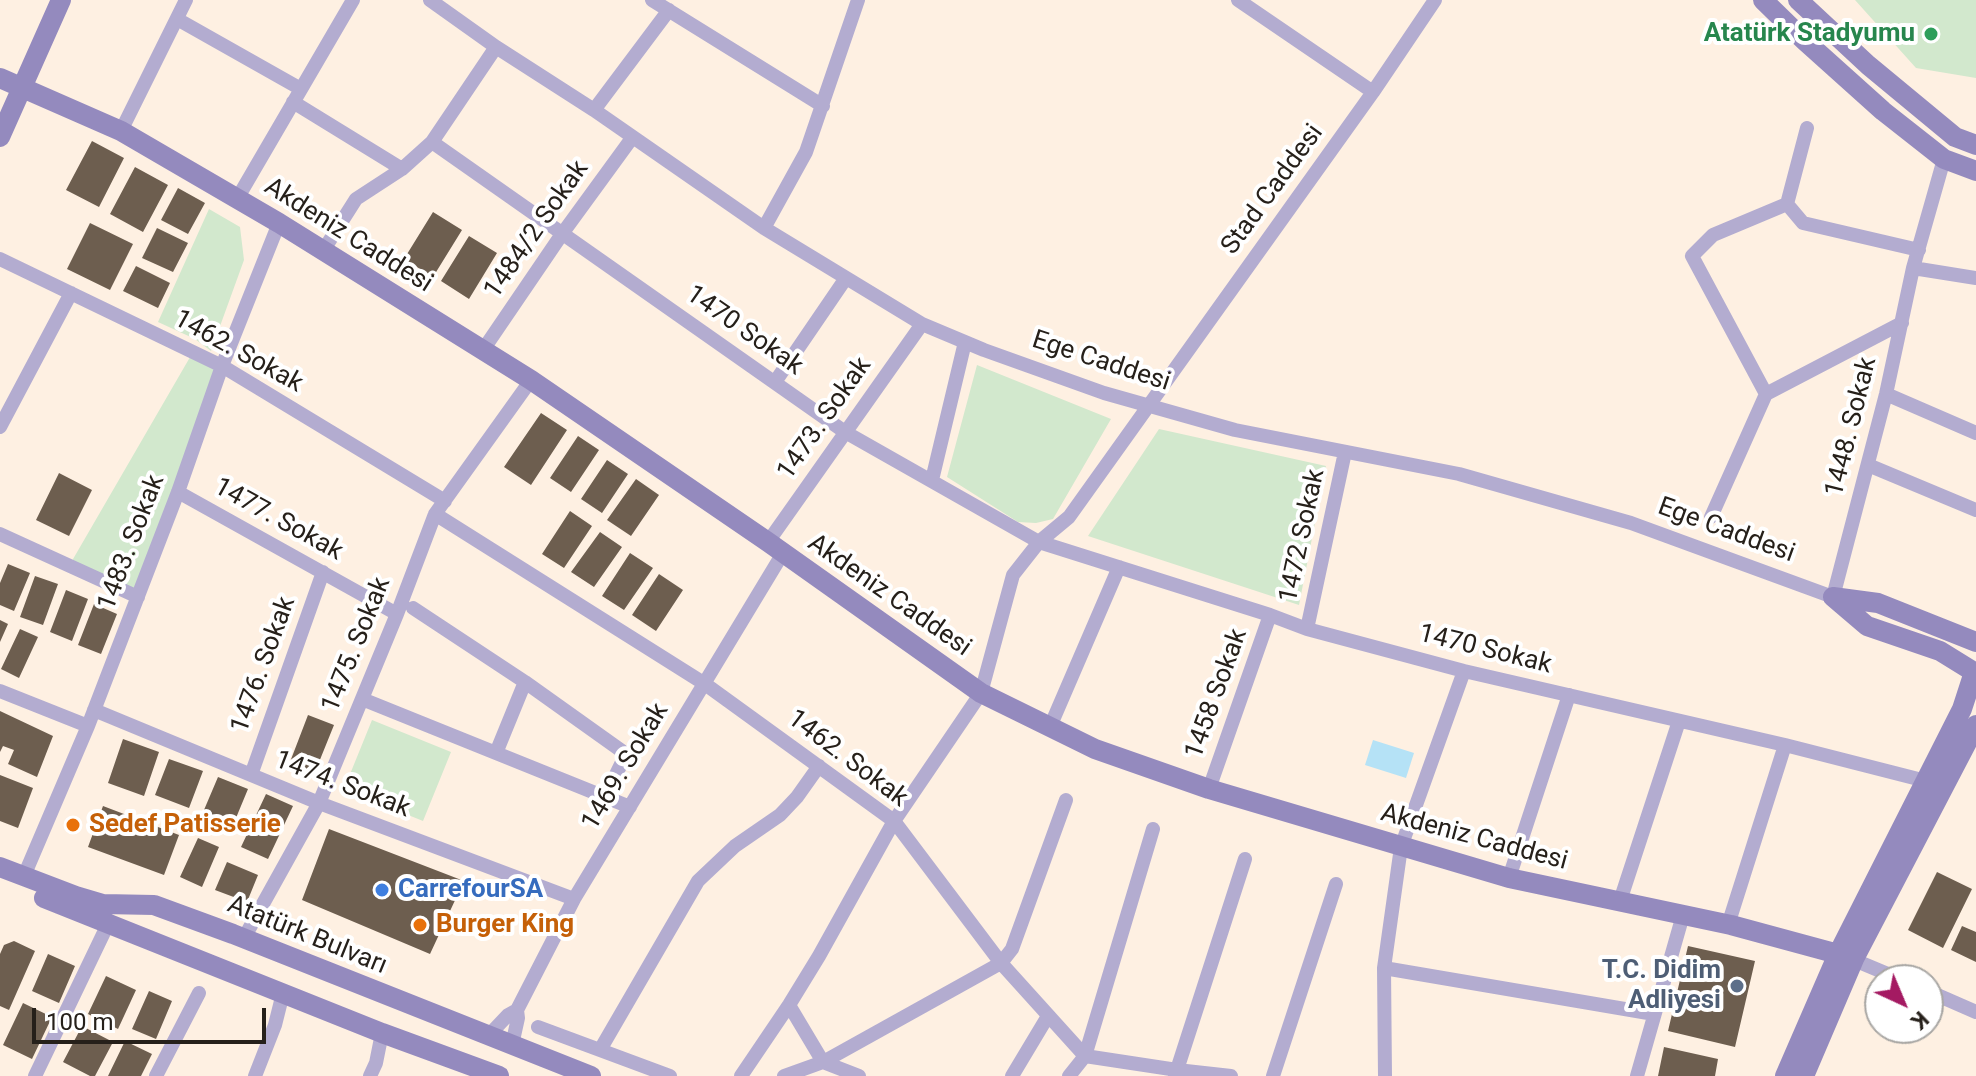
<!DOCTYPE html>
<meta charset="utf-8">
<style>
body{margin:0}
#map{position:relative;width:1976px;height:1076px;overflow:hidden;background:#fef0e2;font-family:Roboto,sans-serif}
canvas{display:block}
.north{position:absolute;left:1864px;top:964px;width:80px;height:80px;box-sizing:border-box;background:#fff;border:2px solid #a8a6a3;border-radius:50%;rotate:136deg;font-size:22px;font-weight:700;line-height:32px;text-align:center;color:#26201a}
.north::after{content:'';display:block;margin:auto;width:28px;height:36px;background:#a41a62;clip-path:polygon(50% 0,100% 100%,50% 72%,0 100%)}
.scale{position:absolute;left:32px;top:1008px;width:234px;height:36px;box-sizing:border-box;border:4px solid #26201a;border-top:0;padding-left:10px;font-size:24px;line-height:28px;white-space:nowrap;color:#26201a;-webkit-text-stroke:6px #fff;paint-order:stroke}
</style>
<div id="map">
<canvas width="1976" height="1076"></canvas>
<div class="north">K</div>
<div class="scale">100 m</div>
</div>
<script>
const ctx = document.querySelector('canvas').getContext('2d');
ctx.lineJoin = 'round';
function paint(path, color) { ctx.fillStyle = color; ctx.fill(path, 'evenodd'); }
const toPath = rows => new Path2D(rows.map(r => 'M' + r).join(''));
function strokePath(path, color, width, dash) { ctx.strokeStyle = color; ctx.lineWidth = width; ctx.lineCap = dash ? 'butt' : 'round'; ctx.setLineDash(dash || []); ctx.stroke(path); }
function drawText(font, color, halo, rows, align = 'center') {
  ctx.font = font + ' Roboto,sans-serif'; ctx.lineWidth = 8; ctx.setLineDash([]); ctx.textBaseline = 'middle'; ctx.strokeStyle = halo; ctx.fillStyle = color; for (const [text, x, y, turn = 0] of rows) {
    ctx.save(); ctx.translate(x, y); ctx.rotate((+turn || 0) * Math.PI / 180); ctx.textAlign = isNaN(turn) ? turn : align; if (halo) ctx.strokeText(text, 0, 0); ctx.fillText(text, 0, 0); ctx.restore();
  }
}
paint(toPath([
 [1855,0,1976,0,1976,78,1916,68],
 [209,209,240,227,244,260,211,351,195,339,158,322],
 [193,352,222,366,138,597,69,566],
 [977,365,1111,419,1053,519,1036,523,1018,522,947,477],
 [1159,429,1326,466,1299,605,1088,536],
 [372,720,451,752,423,821,344,789]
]), '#d2e8cd');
paint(toPath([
 [1373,740,1414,753,1406,778,1365,765]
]), '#b5e2f6');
paint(toPath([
 [92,141,124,158,99,207,66,190],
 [135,167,168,185,143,232,110,214],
 [178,188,205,203,188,234,161,220],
 [433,212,462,230,433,277,404,259],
 [90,223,133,244,110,290,67,269],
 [157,228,188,243,173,272,142,258],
 [469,236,497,253,469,299,441,281],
 [136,266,170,283,158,308,123,291],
 [541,413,567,430,531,485,504,467],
 [578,436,599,450,571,492,550,478],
 [607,460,628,474,602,513,581,499],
 [59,473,92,490,69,536,36,520],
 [636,479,659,495,631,536,607,520],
 [570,511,592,526,564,568,542,554],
 [600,532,622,547,594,587,571,572],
 [630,553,653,568,624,610,602,596],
 [8,564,30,573,14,611,0,605,0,583],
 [659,574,683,590,656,631,632,615],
 [35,576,58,584,43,625,20,617],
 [66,590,88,599,72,641,50,632],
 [94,604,117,614,101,654,78,645],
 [0,620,8,624,0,642],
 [20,629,38,637,19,678,1,669],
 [0,711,53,736,37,777,8,764,14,750,3,746,0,752],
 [308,715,334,725,315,772,290,762],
 [123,739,159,752,144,796,108,783],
 [169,759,203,771,189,808,155,795],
 [0,775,33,788,18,828,0,821],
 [218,777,248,789,231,830,201,817],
 [266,794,293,806,268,859,241,847],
 [103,806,179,835,164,875,88,847],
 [329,829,464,881,430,954,302,900],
 [198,838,219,847,202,887,180,877],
 [227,862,258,875,247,902,215,890],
 [1937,872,1972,889,1943,948,1908,930],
 [1962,926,1976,932,1976,962,1951,950],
 [14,941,35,951,9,1010,0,1006,0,954,4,945],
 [1688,946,1755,961,1735,1047,1668,1031],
 [48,954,75,966,59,1003,32,991],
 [106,976,136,990,118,1029,88,1014],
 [149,991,172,1001,156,1039,132,1029],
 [23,1003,52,1017,32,1059,3,1045],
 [82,1026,113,1042,95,1076,90,1076,63,1062],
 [125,1041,152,1054,141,1076,108,1076],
 [1664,1047,1718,1059,1715,1076,1658,1076]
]), '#6d5e4f');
strokePath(toPath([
 [430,0,496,47,594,110,764,228,922,324,984,350,1104,393,1235,430,1459,474,1631,523,1833,597,1886,394,1913,268,1944,159],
 [652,0,823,106],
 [1238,0,1373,92],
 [177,19,301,89],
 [293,102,402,169],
 [594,110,669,10],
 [121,131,186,0],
 [432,142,845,432,1039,542,1013,575,981,693,894,821,819,956,789,1005,741,1076],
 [237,199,353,0],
 [1787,204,1803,223,1919,250],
 [1787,204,1807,128],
 [764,228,806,152,858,0],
 [323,251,356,199,402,169,432,142,496,47],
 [0,259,222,366,445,501],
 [1913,268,1976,278],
 [483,350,562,234,632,138],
 [775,382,846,278],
 [1766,394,1692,256,1713,235,1787,204],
 [1886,394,1976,433],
 [0,427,71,293],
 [1868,465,1976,510],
 [932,480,965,342],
 [178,492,397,614],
 [435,514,705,684,894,821,1001,963,1085,1056,1177,1070,1231,1076],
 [1711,517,1766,394,1902,323],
 [0,534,138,597],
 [768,542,922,324],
 [1039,542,1270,615,1307,629,1464,671,1785,745,1926,781],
 [1039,542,1069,517,1373,92,1435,0],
 [413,608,525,682,626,754,605,797],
 [1307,629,1345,452],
 [0,691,88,726],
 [362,699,630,807],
 [94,710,319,803,574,899],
 [1050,727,1119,567],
 [496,753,525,682],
 [251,775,323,572],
 [1209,789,1270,615],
 [24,876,88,726,178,492,222,366,279,223],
 [1509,878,1569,695],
 [1620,901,1679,721],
 [1728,925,1785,745],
 [244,938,319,803,397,614,435,514,531,380],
 [1847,957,1902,980],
 [1384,968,1654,1014],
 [1928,991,1976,1012],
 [789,1005,823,1062,859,1076],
 [538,1027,670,1076],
 [489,1035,508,1015,517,1010],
 [512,1045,518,1018,517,1010,574,899,783,553],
 [600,1050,698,881,735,846,780,815,797,797,819,766],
 [35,1076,108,924],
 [156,1076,199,993],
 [255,1076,275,1025,283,993],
 [370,1076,376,1063,382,1033],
 [784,1076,823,1062,1001,963,1012,949,1066,800],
 [1012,1076,1048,1016],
 [1069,1076,1085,1056,1153,829],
 [1175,1076,1245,859],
 [1273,1076,1336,884],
 [1385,1076,1384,968,1401,847,1464,671],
 [1637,1076,1683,915]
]), '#b3acd0', 14);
strokePath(toPath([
 [1763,0,1805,41,1883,111,1944,159,1976,171],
 [1798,0,1868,65,1955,137,1976,145],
 [0,78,121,131,279,223,531,380,768,542,981,693,1095,749,1209,789,1509,878,1731,925,1838,954],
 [0,137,61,0],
 [1833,597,1878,603,1976,642],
 [0,867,76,896,103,904,154,905,233,934,591,1076],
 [44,898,382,1033,499,1076],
 [1785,1076,1838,954,1962,709,1974,672,1940,651,1867,626,1833,597],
 [1804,1076,1854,959,1976,725]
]), '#948abe', 20);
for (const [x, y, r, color] of [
 [1931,34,8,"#2e9e5b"],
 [73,825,8,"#e8710a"],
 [382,890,8,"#3f7fe0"],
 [420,925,8,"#e8710a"],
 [1737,986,8,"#5c6f8a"]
]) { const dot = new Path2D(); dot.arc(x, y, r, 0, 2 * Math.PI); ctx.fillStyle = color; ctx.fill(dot); strokePath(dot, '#fff', 3); }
drawText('bold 26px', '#27864d', '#fff', [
 ["Atatürk Stadyumu",1915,34]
], 'right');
drawText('26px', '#26201a', '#fff', [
 ["Stad Caddesi",1273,190,-54],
 ["1484/2 Sokak",537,230,-55],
 ["Akdeniz Caddesi",348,236,32],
 ["1470 Sokak",744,331,35],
 ["1462. Sokak",238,352,29],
 ["Ege Caddesi",1101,362,18],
 ["1473. Sokak",825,419,-55],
 ["1448. Sokak",1852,427,-76],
 ["1477. Sokak",278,520,29],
 ["Ege Caddesi",1726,531,20],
 ["1472 Sokak",1303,536,-78],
 ["1483. Sokak",132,543,-69],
 ["Akdeniz Caddesi",889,596,35],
 ["1475. Sokak",357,645,-68],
 ["1470 Sokak",1485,650,14],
 ["1476. Sokak",264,665,-70],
 ["1458 Sokak",1217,694,-70],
 ["1462. Sokak",847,759,37],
 ["1469. Sokak",626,767,-59],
 ["1474. Sokak",342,785,21],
 ["Akdeniz Caddesi",1474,838,15],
 ["Atatürk Bulvarı",307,936,22]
]);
drawText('bold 26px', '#c56008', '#fff', [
 ["Sedef Patisserie",89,825],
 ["Burger King",436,925]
], 'left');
drawText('bold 26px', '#366cbe', '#fff', [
 ["CarrefourSA",398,890]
], 'left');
drawText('bold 26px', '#4e5e75', '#fff', [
 ["T.C. Didim",1721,971],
 ["Adliyesi",1721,1001]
], 'right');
</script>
